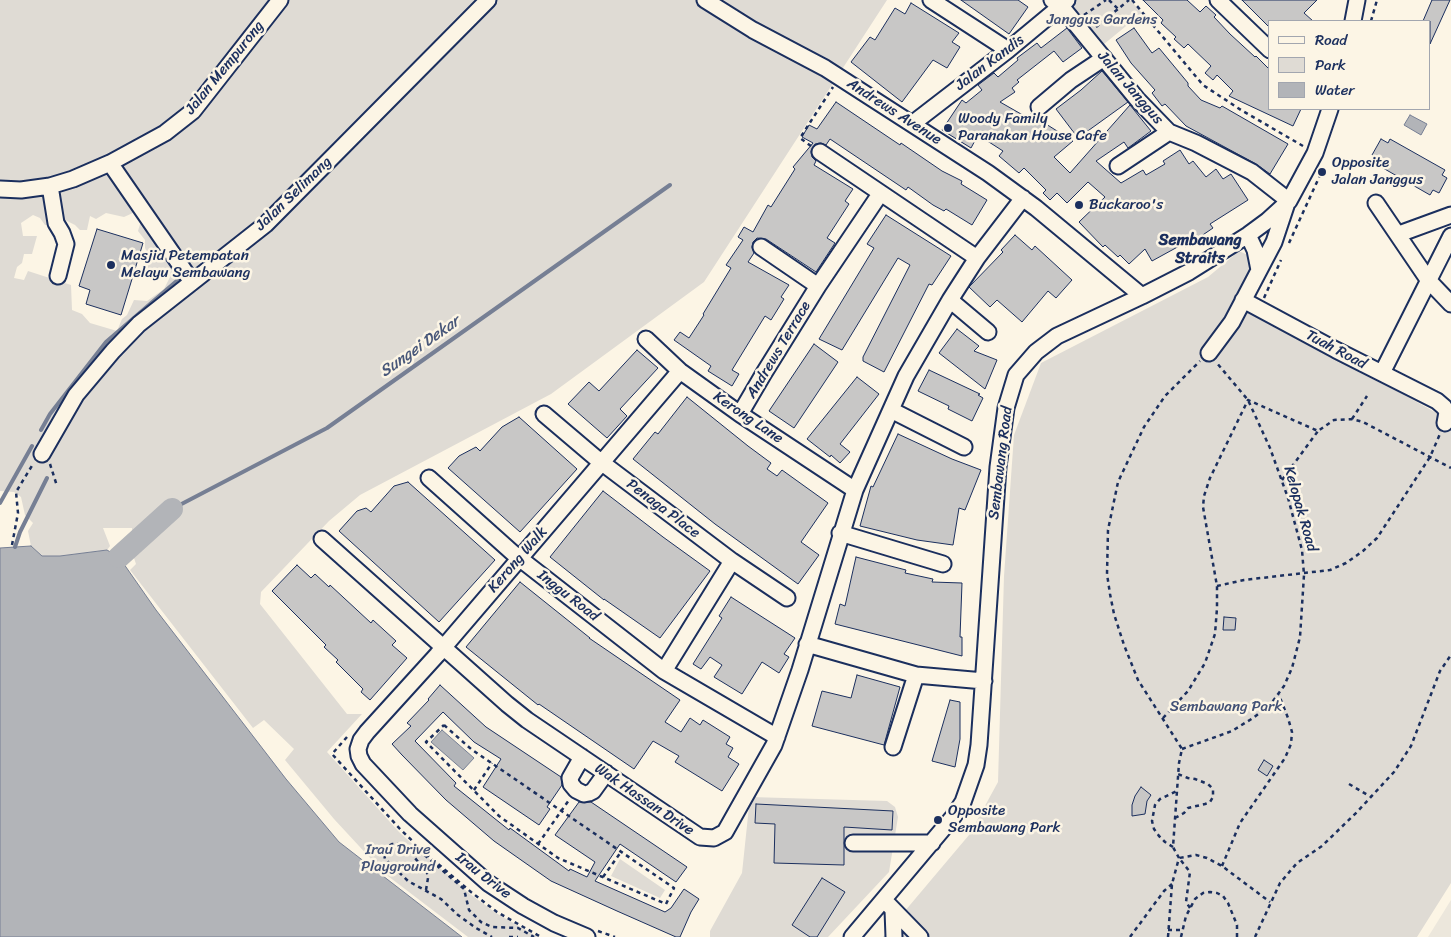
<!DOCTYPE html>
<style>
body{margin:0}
#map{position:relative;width:1451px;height:937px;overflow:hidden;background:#fcf5e5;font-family:Sriracha,sans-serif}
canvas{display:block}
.legend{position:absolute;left:1268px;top:20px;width:162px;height:90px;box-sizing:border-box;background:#fcf5e5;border:1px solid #a2a6af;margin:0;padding:6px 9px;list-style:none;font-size:15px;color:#1b2f5e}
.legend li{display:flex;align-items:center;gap:10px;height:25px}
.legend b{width:25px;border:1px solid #a2a6af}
</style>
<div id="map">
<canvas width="1451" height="937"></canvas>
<ul class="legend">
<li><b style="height:6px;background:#fcf5e5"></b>Road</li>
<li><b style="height:14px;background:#dfdbd4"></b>Park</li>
<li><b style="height:14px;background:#b2b4b8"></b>Water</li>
</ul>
</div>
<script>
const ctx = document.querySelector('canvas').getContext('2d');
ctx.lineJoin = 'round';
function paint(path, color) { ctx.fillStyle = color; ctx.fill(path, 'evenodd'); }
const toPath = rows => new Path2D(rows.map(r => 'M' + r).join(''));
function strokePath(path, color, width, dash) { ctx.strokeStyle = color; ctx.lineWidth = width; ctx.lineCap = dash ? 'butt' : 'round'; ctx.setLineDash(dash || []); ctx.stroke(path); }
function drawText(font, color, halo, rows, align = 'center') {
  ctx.font = font + ' Sriracha,sans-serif'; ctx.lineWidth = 5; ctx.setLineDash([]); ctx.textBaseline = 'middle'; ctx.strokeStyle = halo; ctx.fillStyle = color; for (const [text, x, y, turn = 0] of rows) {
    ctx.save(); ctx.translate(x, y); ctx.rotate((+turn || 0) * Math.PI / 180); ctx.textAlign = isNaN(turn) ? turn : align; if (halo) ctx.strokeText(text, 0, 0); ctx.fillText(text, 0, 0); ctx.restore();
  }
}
paint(toPath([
 [1451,900,1451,937,1428,937]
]), '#ece7dc');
paint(toPath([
 [0,0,887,0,704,282,551,394,360,495,329,521,261,592,260,604,347,714,362,714,327,752,399,832,419,850,470,894,496,913,538,937,468,937,384,873,334,819,285,760,294,749,264,720,253,728,130,570,136,564,132,552,132,528,103,528,110,546,107,550,60,556,42,556,31,546,28,531,33,523,25,515,21,497,14,492,0,491],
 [135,212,141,221,138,231,145,240,145,248,148,254,147,270,154,276,160,276,163,269,167,271,170,277,164,289,147,301,134,300,127,315,122,319,117,331,90,323,82,314,72,310,71,285,28,271,24,280,14,278,17,267,22,263,24,254,32,254,37,236,23,236,21,223,33,215,40,218,45,225,53,226,63,219,75,225,80,230,87,230,90,216,96,219,106,213,124,217],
 [1069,0,1130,0,1142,13,1098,49,1063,6],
 [1239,251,1250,256,1256,263,1237,302,1451,421,1451,883,1417,937,883,937,969,835,998,782,1004,576,1014,435,1041,363,1208,277],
 [750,797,887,801,895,807,898,817,889,872,828,937,710,937,710,931,742,873],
 [620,859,665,890,660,898,611,876]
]), '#dfdbd4');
const water = toPath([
 [1410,115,1427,124,1421,135,1404,125,1410,115],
 [31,546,42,556,60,556,107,550,119,557,156,610,286,779,339,842,462,937,0,937,0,548,31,546],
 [442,730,474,758,463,770,431,742,442,730]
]);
paint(water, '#b2b4b8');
strokePath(water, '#767f94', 1);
strokePath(toPath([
 [41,430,50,414,106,342,179,279],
 [0,503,32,446],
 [172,509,327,428,670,185],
 [15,547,20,532,47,478]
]), '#767f94', 4);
strokePath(toPath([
 [119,557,172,509]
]), '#b2b4b8', 22);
const building = toPath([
 [961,0,1018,0,1028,7,1009,34,961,0],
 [1143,0,1187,0,1200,12,1206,6,1216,15,1214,17,1230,34,1255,57,1256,56,1270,70,1270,109,1301,109,1293,126,1229,96,1233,91,1217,75,1213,80,1205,73,1211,66,1188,44,1184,48,1174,39,1176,37,1161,23,1163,20,1143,0],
 [1242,0,1317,0,1304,13,1313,21,1270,21,1269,27,1242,0],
 [1432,0,1450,0,1430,44,1430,21,1423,21,1432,0],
 [911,3,959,33,952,42,960,47,947,68,933,60,902,102,851,62,870,37,875,40,895,8,905,14,911,3],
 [1067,28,1082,48,1063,62,1054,51,1017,80,1019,82,1012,88,1015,92,1000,102,1028,118,1030,114,1073,141,1054,157,1070,173,1130,105,1151,131,1128,148,1124,142,1096,161,1121,183,1143,170,1146,175,1165,164,1163,161,1180,150,1189,164,1193,161,1206,177,1216,169,1223,179,1231,174,1248,200,1210,224,1213,228,1185,247,1183,244,1152,261,1145,249,1129,264,1120,255,1118,257,1105,245,1103,247,1079,222,1105,197,1088,182,1067,203,1057,193,1050,200,1043,193,1046,190,1024,168,1019,173,999,156,1003,151,978,135,971,148,942,130,962,100,966,103,982,90,978,85,994,73,998,77,1018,60,1017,58,1037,43,1041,48,1067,28],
 [1134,28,1152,53,1159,48,1188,83,1188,86,1201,100,1220,108,1222,106,1288,144,1270,174,1256,164,1186,126,1165,104,1162,106,1152,93,1155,90,1131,63,1116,40,1134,28],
 [1102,71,1128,102,1078,138,1056,109,1081,90,1102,71],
 [836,102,900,145,901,143,942,171,962,181,961,184,987,200,972,225,946,209,944,211,933,205,908,187,906,190,830,139,826,145,821,143,815,144,811,151,812,157,816,161,814,165,853,189,845,201,849,204,827,238,835,243,816,272,766,239,757,238,753,242,752,247,754,253,748,262,789,285,781,297,784,299,771,320,765,316,732,370,739,374,732,386,708,371,711,366,674,340,680,332,689,338,704,315,703,314,731,268,726,265,743,240,738,237,744,227,753,232,768,205,771,207,795,169,793,167,813,143,802,137,809,125,817,129,836,102],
 [1381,139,1388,143,1390,139,1445,170,1442,175,1447,178,1439,193,1433,190,1430,195,1376,164,1379,158,1372,155,1381,139],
 [886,215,951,256,932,285,929,284,884,372,863,361,863,357,910,265,898,258,842,350,819,339,874,248,867,244,886,215],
 [97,229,143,243,121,315,86,304,90,290,79,286,97,229],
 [1015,235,1032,250,1035,246,1072,280,1056,298,1048,291,1022,322,997,300,990,307,969,287,1003,252,1001,250,1015,235],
 [957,329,979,346,974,351,997,360,985,389,939,353,957,329],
 [814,344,838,362,794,428,769,411,814,344],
 [637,350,658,368,620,409,627,416,607,438,568,404,589,382,599,391,637,350],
 [929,370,980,394,978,395,983,398,972,421,948,409,949,406,918,391,929,370],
 [857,377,879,394,840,444,850,452,840,463,831,455,830,457,807,439,857,377],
 [687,397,748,446,771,463,767,469,777,476,782,470,828,503,801,542,819,555,798,584,715,524,633,459,655,432,658,434,687,397],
 [519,417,577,469,520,532,448,468,459,456,476,447,480,451,502,427,519,417],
 [898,434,952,459,981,470,965,510,959,508,953,545,917,540,860,526,871,486,873,487,898,434],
 [408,482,495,560,439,622,339,531,357,511,366,508,371,512,394,486,408,482],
 [603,491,663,537,710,571,660,638,604,599,604,600,550,557,603,491],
 [856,557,906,570,905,573,933,579,932,582,962,583,960,637,962,637,962,656,835,624,840,604,845,606,856,557],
 [297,565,311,578,315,574,329,587,330,585,371,623,373,620,396,641,392,645,407,658,370,700,361,692,363,689,336,662,338,660,324,647,326,645,272,591,297,565],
 [520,582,590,638,589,638,680,700,665,722,681,732,690,718,700,725,703,720,730,737,726,744,733,748,728,757,739,764,722,791,675,762,679,756,653,741,634,769,539,704,538,705,466,647,520,582],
 [731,597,795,638,784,654,789,657,779,673,762,662,742,694,714,677,722,665,710,657,701,669,693,664,722,618,719,616,731,597],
 [1224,617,1236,618,1235,630,1223,630,1224,617],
 [857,675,900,687,884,745,812,726,822,691,851,698,857,675],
 [440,685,486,727,561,777,562,785,547,807,550,809,539,825,483,787,501,759,474,742,443,712,415,741,456,783,454,786,509,830,510,828,569,871,570,869,587,877,595,862,555,835,579,802,591,802,687,867,676,882,620,844,595,881,665,912,671,908,684,889,699,899,691,912,680,937,676,937,617,911,551,881,494,841,446,800,402,755,392,744,411,726,407,723,429,700,428,699,440,685],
 [950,700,960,702,960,739,955,767,932,761,950,700],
 [1264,760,1273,766,1267,776,1258,770,1264,760],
 [1141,787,1151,795,1147,801,1145,814,1132,816,1132,805,1135,796,1141,787],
 [756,804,893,811,892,830,844,827,844,865,774,863,775,824,755,823,756,804],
 [822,878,845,892,817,937,810,937,792,925,822,878]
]);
paint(building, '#c8c7c6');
strokePath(building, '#1b2f5e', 1);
const minor = toPath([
 [705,0,753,30,825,68,988,173,1036,208,1142,296],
 [931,0,1008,50],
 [1052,0,1061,6,1137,99,1169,132,1196,143,1252,172,1289,201],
 [1218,0,1270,50],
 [1353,21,1357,0],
 [1039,107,1071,80,1104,58],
 [912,124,1008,50,1061,6,1067,0],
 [820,152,977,258],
 [110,163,192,282],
 [1118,166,1169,132],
 [50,186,56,223,62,233,66,244,58,276],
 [0,189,21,190,50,186,73,179,110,163,165,133,193,111,280,0],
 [1376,203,1429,281,1451,304],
 [1399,234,1451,215],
 [1248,235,1255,250,1259,270],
 [761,247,818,286],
 [950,300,988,332],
 [1243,300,1336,350,1437,401,1444,407,1447,412,1445,423],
 [646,339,680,371,740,414,855,490],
 [1209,353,1232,322,1274,242,1286,206],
 [1382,373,1451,236],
 [891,410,964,447],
 [544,414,597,459,732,561,787,598],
 [740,414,764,373,818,286,880,194],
 [42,454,76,395,113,351,139,324,266,224,488,0],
 [429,478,514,554,664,671,777,737],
 [840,533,943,564],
 [322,539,507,704,527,720,700,837,714,838,725,832,774,745,800,670,855,490,906,376,950,300,977,258,1023,198],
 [807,644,916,675,984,681],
 [664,671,732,561],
 [893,747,916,675],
 [582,757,570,778,571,784,576,790,584,794,589,793,593,791,606,773],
 [853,843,932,843],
 [884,900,920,937],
 [893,910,894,937],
 [587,937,554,923,523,906,488,883,410,814,363,764,359,756,358,749,361,740,367,732,437,655,680,371],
 [852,937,953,817,963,802,976,765,979,745,998,467,1006,408,1016,375,1036,352,1057,336,1142,296,1189,272,1248,235,1267,221,1289,201,1315,153,1330,109]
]);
strokePath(minor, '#1b2f5e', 19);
strokePath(toPath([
 [1109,0,1118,9,1129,0],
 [1132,0,1203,85,1241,110,1303,146],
 [1084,15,1106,0],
 [1371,21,1377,0],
 [1096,27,1118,9],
 [811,146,800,138,833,87],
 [1289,243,1322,171],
 [1264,298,1281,260],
 [1352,419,1367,396],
 [50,464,57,486],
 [1282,480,1318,431],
 [12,545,18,513,16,492,33,464],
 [1217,586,1244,580,1330,570,1346,563,1363,551,1377,538,1430,457,1440,434],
 [1163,718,1188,691,1205,663,1215,634,1217,608,1217,586,1203,507,1204,496,1210,478,1248,400,1318,431,1334,420,1352,419,1363,422,1451,468],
 [444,725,471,749,674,888,666,904,558,858,499,816,426,742,444,725],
 [347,737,332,754,400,829,424,852,471,892,497,912,541,937],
 [1182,749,1232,731,1253,718,1270,705,1284,686,1292,668,1300,637,1304,575,1302,550,1288,498,1270,448,1248,400,1216,362],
 [1349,784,1371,797],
 [474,790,492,763],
 [1175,818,1184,813,1188,808,1205,804,1210,802,1213,797,1213,789,1208,784,1195,779,1188,778,1178,774],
 [415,844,414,846,464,889,469,910,481,922,492,927,518,928,534,937],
 [538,844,569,800],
 [1173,847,1165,842,1159,836,1154,829,1152,821,1155,805,1160,799,1177,791],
 [1222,866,1240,823,1285,758,1291,744,1292,732,1288,718,1279,695],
 [603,877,621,852],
 [426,890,428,878,427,873,411,853,401,844,392,844,385,848,384,854,385,859,408,881,441,899,458,915,476,928,492,937],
 [1190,908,1186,902,1190,872,1179,858,1196,855,1207,858,1222,866,1270,902],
 [1168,930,1182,930],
 [598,931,615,937],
 [509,937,518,937],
 [1130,937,1164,891,1172,884],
 [1168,937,1172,884,1179,858,1173,847,1179,763,1182,749,1138,680,1124,645,1114,614,1110,594,1107,574,1108,530,1118,482,1144,427,1165,396,1200,361],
 [1181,937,1186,916,1195,899,1203,893,1210,892,1217,893,1223,896,1228,903,1237,925,1237,937],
 [1255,937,1280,883,1297,863,1322,846,1357,812,1394,772,1411,746,1440,671,1451,655]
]), '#1b2f5e', 2.5, [4, 4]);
strokePath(minor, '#fcf5e5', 15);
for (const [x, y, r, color] of [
 [948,128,5,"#1b2f5e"],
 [1322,172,5,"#1b2f5e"],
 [1079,205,5,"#1b2f5e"],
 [111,265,5,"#1b2f5e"],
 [938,820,5,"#1b2f5e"]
]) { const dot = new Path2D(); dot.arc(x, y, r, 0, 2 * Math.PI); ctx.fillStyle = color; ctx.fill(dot); strokePath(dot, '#fcf5e5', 2); }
drawText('15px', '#425176', '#fcf5e5', [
 ["Janggus Gardens",1102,20],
 ["Sembawang Park",1226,707],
 ["Irau Drive",398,850],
 ["Playground",398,867]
]);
drawText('15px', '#1b2f5e', '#fcf5e5', [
 ["Jalan Kandis",990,63,-37],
 ["Jalan Mempurong",225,68,-51],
 ["Jalan Janggus",1130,88,49],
 ["Andrews Avenue",894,112,33],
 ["Jalan Selimang",294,194,-44],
 ["Andrews Terrace",779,350,-59],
 ["Tuah Road",1336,350,28],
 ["Kerong Lane",748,418,34],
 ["Sembawang Road",1001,463,-83],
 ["Penaga Place",663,509,37],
 ["Kelopak Road",1300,509,74],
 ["Kerong Walk",518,560,-49],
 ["Inggu Road",568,596,38],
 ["Wak Hassan Drive",644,800,34],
 ["Irau Drive",483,876,38]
]);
drawText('15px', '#1b2f5e', '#fcf5e5', [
 ["Woody Family",958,119],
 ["Paranakan House Cafe",958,136],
 ["Opposite",1332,163],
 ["Jalan Janggus",1332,180],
 ["Buckaroo's",1089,205],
 ["Masjid Petempatan",121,256],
 ["Melayu Sembawang",121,273],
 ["Opposite",948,811],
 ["Sembawang Park",948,828]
], 'left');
drawText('bold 16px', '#1b2f5e', '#fcf5e5', [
 ["Sembawang",1200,241],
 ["Straits",1200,259]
]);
drawText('italic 16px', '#485779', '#fcf5e5', [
 ["Sungei Dekar",420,347,-35]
]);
</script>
